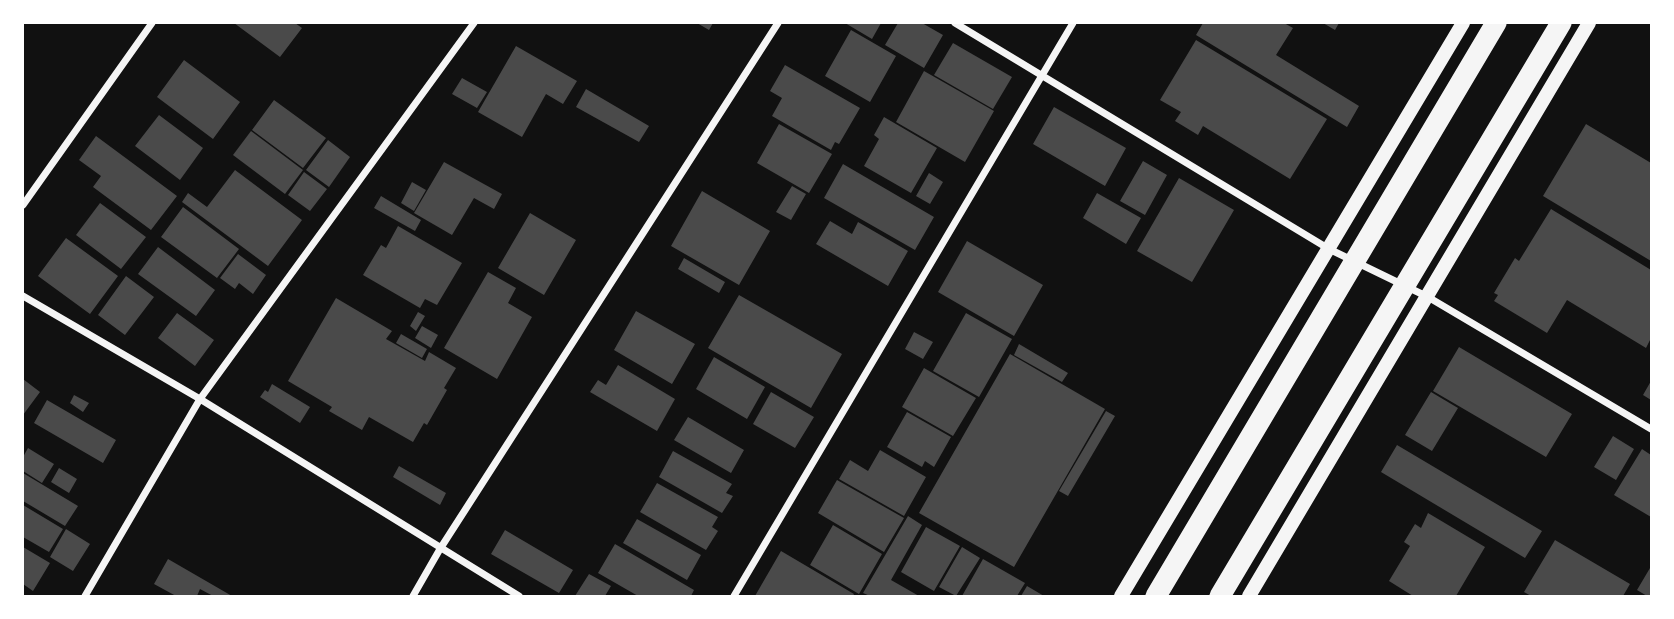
<!DOCTYPE html>
<style>
body{margin:0}
#map{position:relative;width:1674px;height:619px;overflow:hidden;background:#111;font-family:Inter,sans-serif}
canvas{display:block}
.frame{position:absolute;inset:0;border:24px solid #fff;pointer-events:none}
</style>
<div id="map">
<canvas width="1674" height="619"></canvas>
<div class="frame"></div>
</div>
<script>
const ctx = document.querySelector('canvas').getContext('2d');
ctx.lineJoin = 'round';
function paint(path, color) { ctx.fillStyle = color; ctx.fill(path, 'evenodd'); }
const toPath = rows => new Path2D(rows.map(r => 'M' + r).join(''));
function strokePath(path, color, width, dash) { ctx.strokeStyle = color; ctx.lineWidth = width; ctx.lineCap = dash ? 'butt' : 'round'; ctx.setLineDash(dash || []); ctx.stroke(path); }
paint(toPath([
 [234,23,295,23,302,28,280,57],
 [697,23,713,23,709,30],
 [845,23,881,23,872,39],
 [898,23,922,23,943,35,924,68,885,45],
 [1203,23,1284,23,1293,28,1276,55,1359,106,1347,127,1196,35],
 [1323,23,1339,23,1335,30],
 [851,30,896,56,870,102,825,76],
 [1196,40,1327,119,1290,179,1203,126,1198,135,1175,121,1181,112,1160,100],
 [953,43,1012,77,993,109,934,75],
 [516,46,577,81,563,104,546,94,522,137,478,112],
 [184,60,240,102,213,139,157,97],
 [785,65,860,108,839,144,835,142,831,150,772,116,782,98,770,91],
 [924,71,994,111,965,162,896,122],
 [462,78,487,92,477,108,452,94],
 [586,89,649,126,639,142,576,107],
 [274,100,326,138,303,168,252,130],
 [1054,107,1126,148,1105,186,1033,144],
 [159,115,203,148,180,180,135,146],
 [884,117,937,148,911,193,864,166,879,139,874,135],
 [779,124,832,154,809,193,757,163],
 [1586,124,1651,163,1651,261,1543,196],
 [251,131,303,170,285,194,233,155],
 [96,136,177,196,151,230,93,187,101,176,79,160],
 [328,140,350,157,329,187,306,170],
 [1143,161,1167,175,1145,215,1120,201],
 [444,162,502,194,494,209,474,198,452,235,414,213],
 [843,164,934,217,915,250,824,198],
 [235,170,302,220,268,266,182,202,188,193,207,207],
 [304,172,327,189,310,211,288,195],
 [929,173,943,182,930,204,916,196],
 [1179,178,1234,210,1192,282,1137,251],
 [412,182,426,190,414,211,401,203],
 [792,186,806,194,791,220,776,212],
 [702,191,770,231,739,285,671,246],
 [1097,193,1141,218,1126,244,1083,218],
 [381,196,421,220,415,231,374,208],
 [100,203,146,237,121,269,76,235],
 [183,207,239,249,217,278,161,237],
 [1551,209,1651,270,1651,338,1646,348,1567,300,1547,333,1494,301,1498,295,1494,293,1515,258,1519,261],
 [530,213,576,240,544,295,498,268],
 [830,221,852,234,858,222,908,251,888,286,816,244],
 [398,226,462,263,437,305,425,299,420,308,363,275,381,245,386,248],
 [66,238,118,276,90,314,38,276],
 [967,241,1043,285,1014,336,938,292],
 [158,247,215,290,196,316,138,274],
 [238,254,266,275,253,294,239,283,235,289,220,278],
 [684,258,725,282,719,293,678,269],
 [488,272,516,288,508,303,532,317,497,379,444,348],
 [126,276,154,297,125,335,98,315],
 [739,295,842,354,811,408,708,348],
 [336,298,392,331,386,339,425,361,429,352,456,368,444,388,447,390,427,425,424,423,413,442,369,417,362,430,329,411,332,407,288,381],
 [636,311,695,344,672,384,614,350],
 [418,312,425,316,416,331,410,326],
 [177,313,214,340,195,366,158,338],
 [966,313,1012,339,979,397,933,371],
 [422,326,438,335,431,348,415,338],
 [914,332,933,342,923,359,905,349],
 [401,334,427,349,422,358,396,343],
 [1019,344,1068,373,1062,382,1014,355],
 [1459,347,1572,414,1546,457,1433,391],
 [1010,354,1105,409,1014,567,919,513],
 [714,357,765,387,747,419,696,389],
 [618,365,675,399,657,431,590,392,598,380,606,385],
 [924,368,976,398,953,436,902,407],
 [23,379,40,392,23,415],
 [1651,381,1651,400,1643,395],
 [272,384,310,407,300,423,260,397,265,390,268,392],
 [771,392,814,417,795,448,753,424],
 [1431,392,1458,408,1432,451,1405,435],
 [74,395,89,403,83,412,70,403],
 [47,400,116,440,103,463,34,423],
 [1106,411,1115,416,1068,496,1059,491],
 [907,412,951,437,934,467,925,461,922,467,887,447],
 [688,417,744,450,731,473,674,440],
 [1613,436,1634,449,1616,480,1594,467],
 [1397,445,1542,531,1525,558,1381,472],
 [28,448,54,464,42,483,23,471,23,457],
 [1642,449,1651,455,1651,517,1614,495],
 [880,450,926,477,904,516,839,479,850,460,868,471],
 [673,451,732,484,726,493,733,496,722,513,659,477],
 [399,466,446,493,440,505,393,477],
 [59,468,77,479,69,493,51,482],
 [23,473,78,506,65,526,23,501],
 [837,480,904,518,884,552,818,513],
 [657,483,718,517,712,527,718,531,706,550,640,512],
 [23,505,63,529,49,552,23,537],
 [1428,513,1485,547,1456,596,1413,596,1389,581,1410,546,1404,542,1415,524,1421,528],
 [908,516,922,525,891,580,919,596,870,596,863,593],
 [637,519,701,555,687,580,623,543],
 [833,525,882,554,859,594,810,565],
 [926,527,960,546,934,591,901,572],
 [66,529,90,544,73,571,50,557],
 [505,530,573,570,559,593,491,554],
 [1555,540,1630,584,1623,596,1531,596,1524,592],
 [615,544,694,590,691,596,638,596,598,573],
 [23,547,50,563,33,591,23,584],
 [962,547,980,558,956,596,939,587],
 [781,551,854,594,853,596,755,596],
 [168,559,232,596,213,596,200,589,197,596,176,596,154,584],
 [983,559,1025,583,1017,596,962,596],
 [1650,568,1651,596,1647,596,1637,590],
 [589,574,611,586,605,596,575,596],
 [1027,586,1044,596,1021,596]
]), '#4a4a4a');
strokePath(toPath([
 [955,23,1329,249,1428,297,1651,429],
 [23,205,152,23],
 [23,296,200,399,519,596],
 [85,596,200,399,474,23],
 [413,596,440,549,778,23],
 [734,596,1073,23]
]), '#f5f5f5', 7);
strokePath(toPath([
 [1121,596,1463,23],
 [1249,596,1589,23]
]), '#f5f5f5', 14);
strokePath(toPath([
 [1156,596,1496,23],
 [1220,596,1561,23]
]), '#f5f5f5', 21);
</script>
